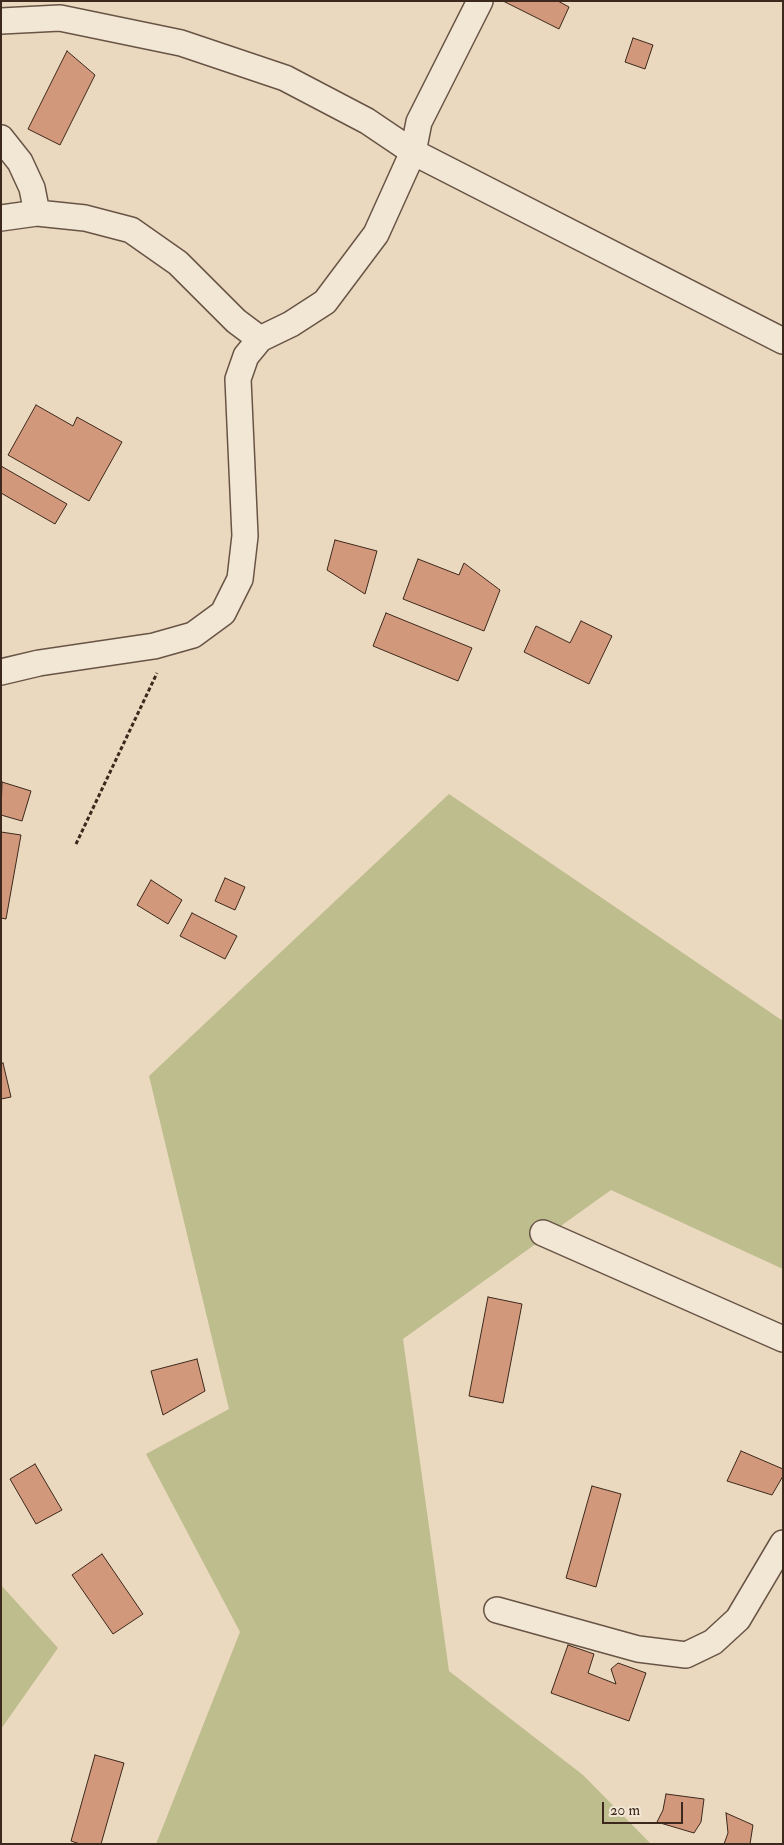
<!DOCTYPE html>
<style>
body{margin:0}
#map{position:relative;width:784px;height:1845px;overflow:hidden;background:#ebd9bf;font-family:"IM FELL Double Pica",serif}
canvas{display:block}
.frame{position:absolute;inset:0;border:2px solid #3c281c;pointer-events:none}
.scale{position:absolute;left:602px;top:1802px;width:81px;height:22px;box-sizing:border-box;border:2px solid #3c281c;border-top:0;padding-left:6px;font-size:15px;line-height:18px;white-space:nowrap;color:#3c281c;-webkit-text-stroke:4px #f2e6d5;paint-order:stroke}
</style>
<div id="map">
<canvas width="784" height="1845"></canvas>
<div class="frame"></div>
<div class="scale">20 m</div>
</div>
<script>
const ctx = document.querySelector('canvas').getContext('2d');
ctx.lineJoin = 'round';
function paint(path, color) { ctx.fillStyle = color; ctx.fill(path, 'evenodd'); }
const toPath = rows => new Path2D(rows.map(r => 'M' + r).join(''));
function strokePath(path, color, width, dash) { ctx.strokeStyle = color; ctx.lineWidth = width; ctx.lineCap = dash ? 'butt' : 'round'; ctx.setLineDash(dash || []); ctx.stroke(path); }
paint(toPath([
 [449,794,783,1021,783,1269,611,1190,403,1339,449,1671,583,1775,651,1844,156,1844,240,1632,146,1454,229,1409,149,1076],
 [1,1585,58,1648,1,1729]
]), '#bebd8d');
const building = toPath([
 [503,1,558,1,569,7,559,29,503,1],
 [633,38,653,45,645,69,625,62,633,38],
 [67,51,95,75,60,145,28,129,67,51],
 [36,405,73,426,77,417,122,442,89,501,8,455,36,405],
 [1,466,67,504,55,524,1,493,1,466],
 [335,540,377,551,365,594,327,570,335,540],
 [418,559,459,575,464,563,500,590,484,631,403,599,418,559],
 [386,613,472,648,458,681,373,646,386,613],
 [581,621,612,636,589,684,524,652,536,626,570,643,581,621],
 [2,782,31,791,22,821,1,815,2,782],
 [1,832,21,835,6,919,1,918,1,832],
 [225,878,245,887,235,910,215,901,225,878],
 [151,880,182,900,168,924,137,905,151,880],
 [192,913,237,936,225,959,180,936,192,913],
 [3,1063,11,1097,1,1099,1,1064,3,1063],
 [488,1297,522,1304,503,1403,469,1396,488,1297],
 [197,1359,205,1391,163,1415,151,1371,197,1359],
 [741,1451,783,1469,783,1476,772,1495,727,1481,741,1451],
 [35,1464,62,1510,36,1524,10,1479,35,1464],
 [592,1486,621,1494,596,1587,566,1578,592,1486],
 [102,1554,143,1614,113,1634,72,1575,102,1554],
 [568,1645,594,1654,588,1673,616,1684,611,1669,618,1663,646,1673,629,1721,551,1693,568,1645],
 [95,1755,124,1763,101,1844,80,1844,71,1841,95,1755],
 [666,1794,704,1799,701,1822,694,1833,657,1822,663,1810,666,1794],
 [726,1813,753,1825,750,1844,724,1844,728,1833,726,1813]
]);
paint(building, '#d2987b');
strokePath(building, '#3c281c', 1);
const street = toPath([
 [1,21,60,18,181,43,285,78,367,121,413,152,783,341],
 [1,138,20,162,32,188,37,213],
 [1,218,37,213,85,218,131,230,178,263,236,321,260,339],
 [1,672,39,663,154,646,193,635,223,613,240,579,245,536,238,379,246,356,260,339,291,324,325,302,376,234,413,152,419,122,480,1],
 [543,1233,783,1339],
 [497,1610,638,1649,686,1655,713,1642,738,1619,783,1543]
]);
strokePath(street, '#685445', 28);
strokePath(toPath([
 [76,844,157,673]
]), '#3c281c', 3, [4, 2.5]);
strokePath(street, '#f2e6d5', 25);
</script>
